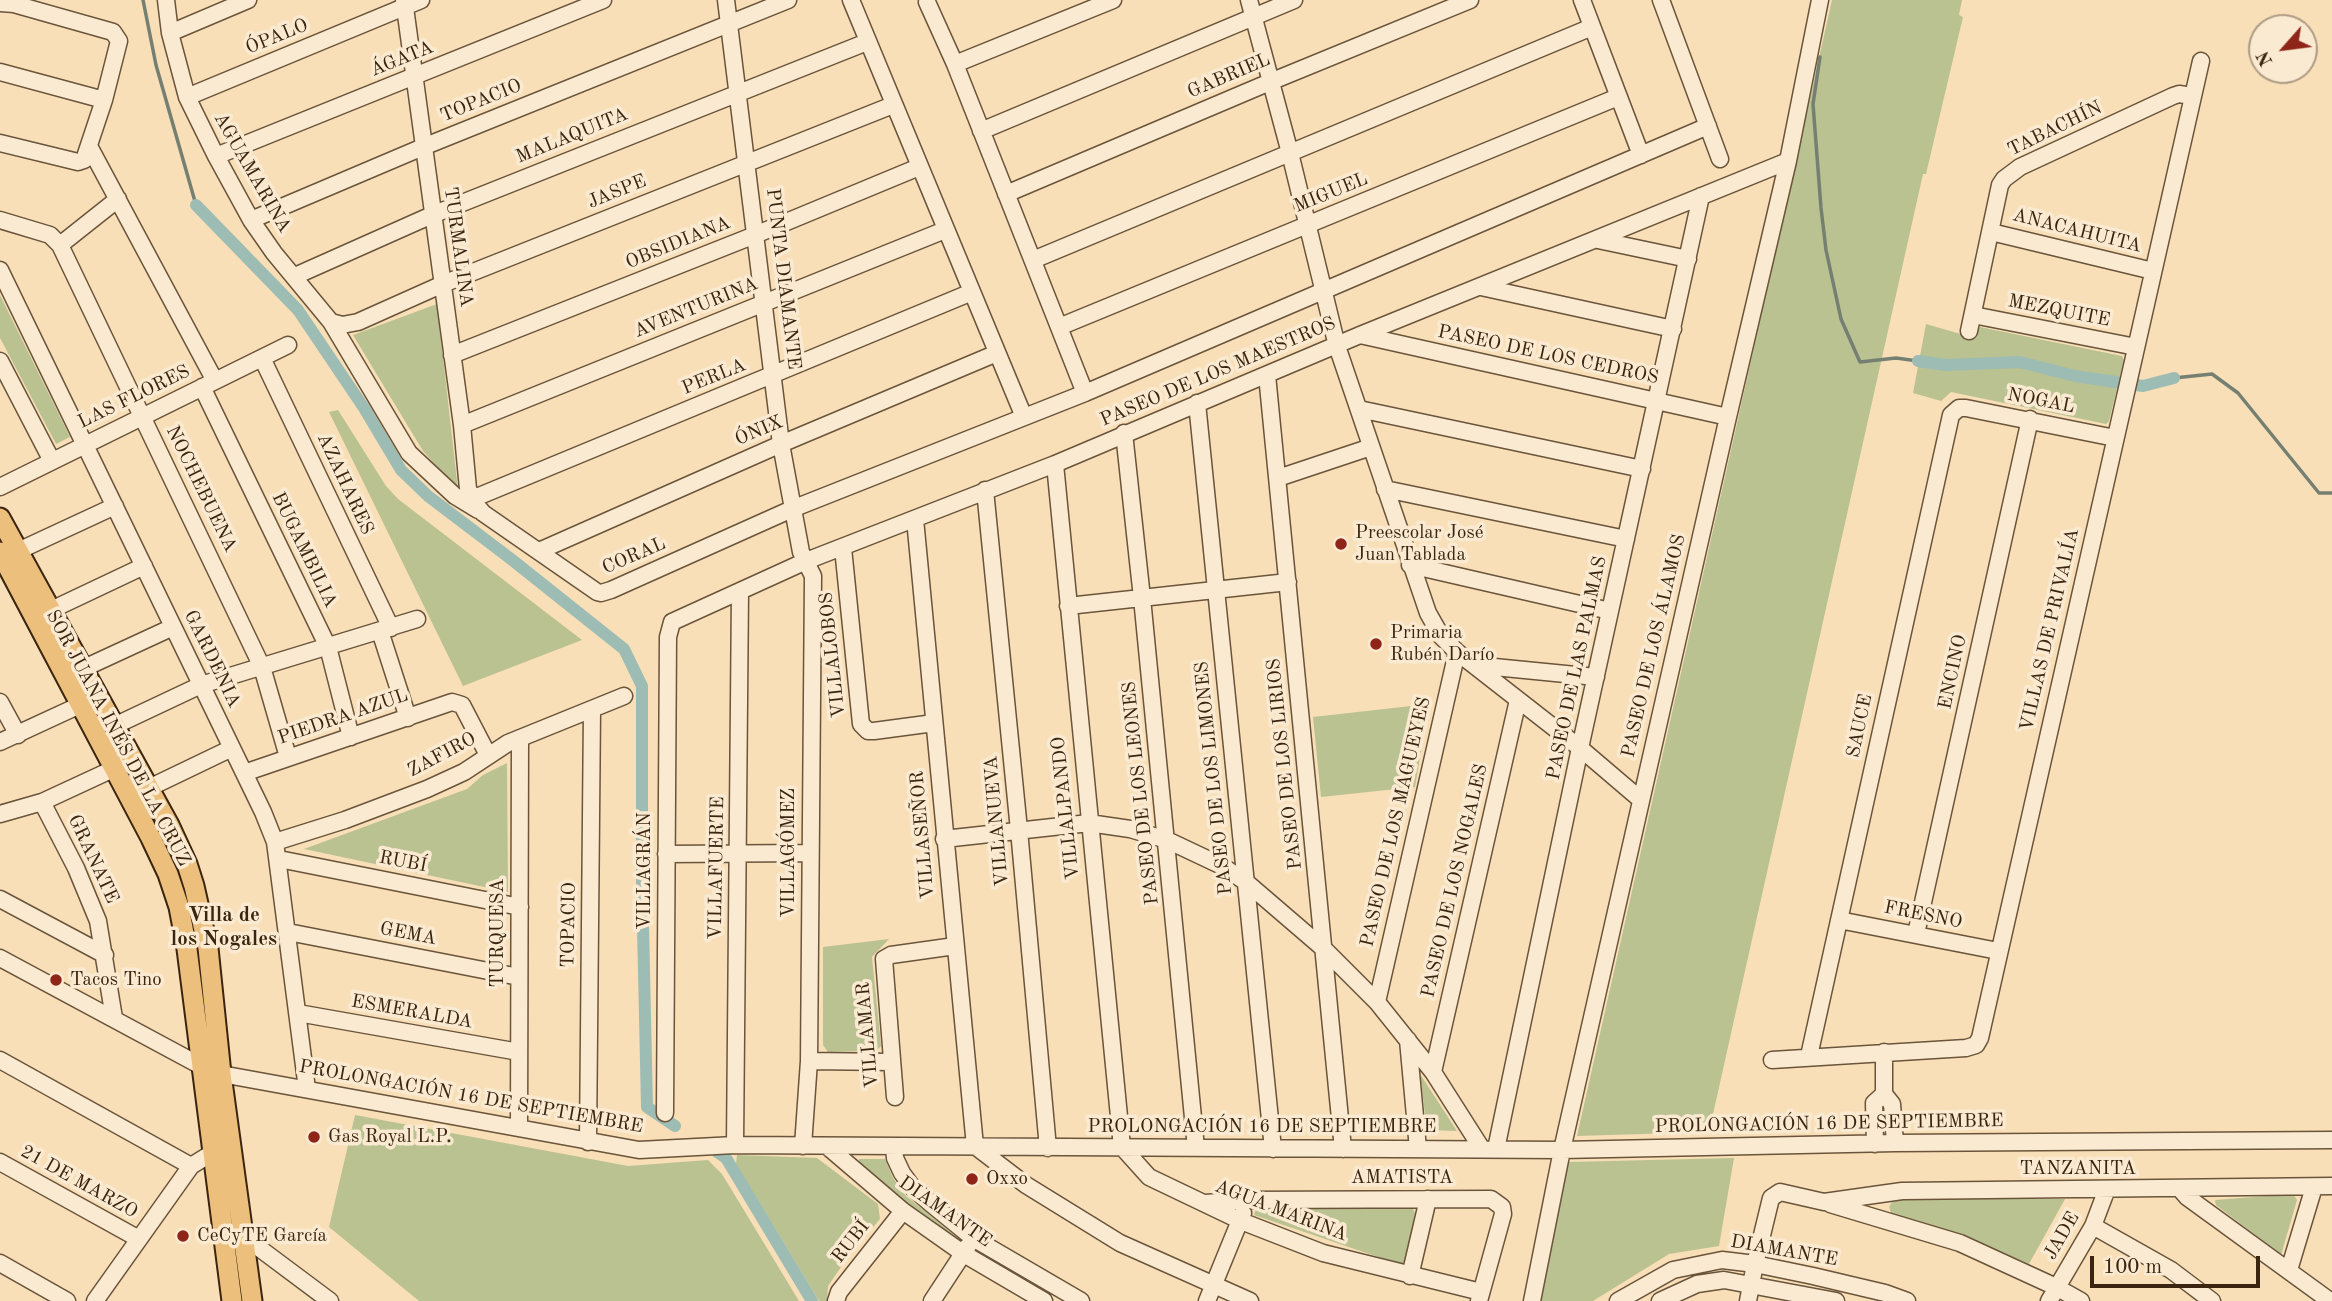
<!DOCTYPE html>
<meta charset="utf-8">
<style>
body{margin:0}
#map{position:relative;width:2332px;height:1301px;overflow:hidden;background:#f8dfb8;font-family:"Old Standard TT",serif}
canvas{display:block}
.north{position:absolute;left:2248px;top:14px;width:70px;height:70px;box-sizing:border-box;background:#faead1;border:2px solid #ae9b84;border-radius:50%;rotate:242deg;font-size:19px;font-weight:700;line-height:28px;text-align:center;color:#3b2510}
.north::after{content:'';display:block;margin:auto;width:24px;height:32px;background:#8f2418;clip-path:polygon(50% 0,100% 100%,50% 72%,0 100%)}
.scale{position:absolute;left:2090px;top:1256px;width:170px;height:32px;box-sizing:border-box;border:4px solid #3b2510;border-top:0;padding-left:9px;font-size:21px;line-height:24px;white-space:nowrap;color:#3b2510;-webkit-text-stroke:5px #faead1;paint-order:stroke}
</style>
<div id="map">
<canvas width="2332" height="1301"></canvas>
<div class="north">N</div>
<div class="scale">100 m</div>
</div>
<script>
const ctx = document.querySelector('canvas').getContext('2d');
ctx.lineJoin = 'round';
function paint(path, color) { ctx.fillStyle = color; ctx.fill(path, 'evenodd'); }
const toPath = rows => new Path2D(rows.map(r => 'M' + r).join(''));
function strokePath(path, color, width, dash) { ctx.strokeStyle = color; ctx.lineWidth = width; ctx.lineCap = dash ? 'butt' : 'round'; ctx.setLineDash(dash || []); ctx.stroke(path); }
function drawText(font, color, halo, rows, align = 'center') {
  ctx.font = font + ' "Old Standard TT",serif'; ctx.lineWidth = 7; ctx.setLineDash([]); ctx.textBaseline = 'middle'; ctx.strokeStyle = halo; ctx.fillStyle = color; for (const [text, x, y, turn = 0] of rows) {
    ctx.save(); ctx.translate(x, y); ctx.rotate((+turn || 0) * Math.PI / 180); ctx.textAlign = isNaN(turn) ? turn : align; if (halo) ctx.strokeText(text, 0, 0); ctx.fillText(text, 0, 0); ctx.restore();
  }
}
paint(toPath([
 [1832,0,1962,0,1959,15,1963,17,1926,174,1923,174,1709,1132,1577,1136],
 [0,295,70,437,56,444,0,338],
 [437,304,458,490,423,451,353,335],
 [1926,324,1971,337,1980,327,2122,356,2124,360,2109,421,2106,424,1951,392,1941,401,1913,393],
 [338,410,386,486,398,499,582,640,463,686,329,412],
 [1429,704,1415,787,1321,797,1313,717],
 [507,763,508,892,304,849,467,789,483,775],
 [889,939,872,957,881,1046,876,1051,828,1052,823,1045,823,947],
 [1420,1074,1457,1131,1427,1130],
 [355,1115,628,1166,708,1160,722,1174,799,1301,419,1301,329,1227],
 [737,1155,817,1158,878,1204,880,1219,848,1257,828,1286,827,1301,819,1301,736,1164],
 [1734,1158,1719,1246,1669,1254,1593,1301,1541,1301,1568,1162],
 [859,1159,885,1159,893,1178,906,1196,959,1239,956,1242,858,1167],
 [2293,1194,2297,1200,2281,1255,2216,1205,2215,1200],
 [1900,1199,2065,1199,2029,1264,1965,1237,1892,1215,1889,1207,1892,1202],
 [1257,1205,1411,1205,1415,1213,1407,1262,1399,1264,1254,1215]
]), '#bac291');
strokePath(toPath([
 [143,0,156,65,196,205],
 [1820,57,1813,104,1821,208,1826,250,1841,319,1860,362,1896,358,1918,361],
 [2174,378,2212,374,2238,393,2319,493,2332,493]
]), '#768072', 3.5);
strokePath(toPath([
 [196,205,298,310,364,408,401,470,428,496,511,559,624,649,642,686,642,881,647,1107,675,1126],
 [1918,361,1945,365,2020,362,2075,376,2143,386,2174,378],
 [716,1151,726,1158,812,1301]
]), '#9dbcb3', 12);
const minor = toPath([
 [166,0,170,33,187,97,216,156,251,220,274,253,331,322,342,325,358,322,443,284,893,105],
 [404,0,462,425,468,489,477,506,483,513,597,592,601,593,611,590,792,509,1085,393,1708,126],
 [726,0,781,444,801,552,813,576,809,1061,803,1146],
 [851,0,1024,417],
 [1249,0,1290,153,1337,346,1428,613,1441,636,1457,652,1580,748,1641,800],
 [1582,0,1641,155],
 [1661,0,1720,159],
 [927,2,955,64,1085,393],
 [0,3,14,4,113,32,119,41,104,100,84,160,78,162,0,143],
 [170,33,248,0],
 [955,64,1113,0],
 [0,72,104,100],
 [187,97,421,0],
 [981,131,1294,0],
 [89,146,215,381],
 [216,156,603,0],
 [1006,194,1270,82,1470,0],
 [0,220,50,235,60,245,262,667,288,757],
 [251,220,423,147,788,0],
 [1991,232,2153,271],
 [1598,240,1688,259],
 [60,245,118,199],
 [1033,260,1592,27],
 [0,270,263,812,275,842,307,1089],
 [295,276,432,215,867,42],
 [1481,287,1673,329],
 [1973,315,2136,347],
 [331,322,409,453,455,496,478,510],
 [1059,327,1618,97],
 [1969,331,2000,185,2004,179,2020,167,2173,96,2179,94,2192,96],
 [1360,335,1728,417],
 [452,355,755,235,919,167],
 [262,358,391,628],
 [0,361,52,461],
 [1267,375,1343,1149],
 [202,387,328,647,351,737],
 [1197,403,1273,1149],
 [1359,409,1642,469],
 [462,425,945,230],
 [1124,433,1142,598,1196,1148],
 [1055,464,1122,1147,1149,1177,1241,1221,1323,1253,1481,1292],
 [1278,478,1371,447],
 [0,487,288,345],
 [1385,489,1626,539],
 [985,490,1019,830,1048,1148],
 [472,499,972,292],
 [915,519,975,1146,1026,1185,1120,1243,1250,1301],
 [843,548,861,724,868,731,874,731,934,723],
 [18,551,115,506],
 [539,551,781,444,997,353],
 [1410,565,1610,611],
 [1068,606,1288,582],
 [51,610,144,566],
 [380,631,408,718],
 [1474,665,1596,677],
 [82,669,173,627],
 [0,702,18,735],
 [114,726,201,685,417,619],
 [0,742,80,705],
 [244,773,452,702,462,705,488,755],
 [130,797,232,748],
 [42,802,76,868,98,921,114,1018],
 [0,814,42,802,124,764],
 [944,839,1089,823,1130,829,1167,840,1222,866,1246,882,1324,949,1377,1002,1433,1072,1482,1149],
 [275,842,345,820,427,789,464,772,508,743,624,696],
 [666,854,810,853],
 [279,859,520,907],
 [0,899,105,955],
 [1839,920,1998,951],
 [288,932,519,977],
 [1916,934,2030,419],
 [0,958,201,1066,221,1074,639,1150,735,1145,1562,1150,1895,1143,2332,1140],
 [1377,1002,1457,652],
 [298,1013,519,1052],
 [1408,1040,1418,1149],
 [1884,1052,1884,1094,1892,1104,1895,1143],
 [1809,1056,1951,415,1959,408,1966,408,2115,438],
 [0,1060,191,1166],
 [1772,1060,1966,1048,1976,1045,1980,1038,2201,61],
 [809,1061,891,1062],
 [1433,1072,1518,700],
 [895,1097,884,959,891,955,955,946],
 [665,1113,668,637,672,622,806,561,1055,464,1360,335,1788,161],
 [519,1128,520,738],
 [588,1142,592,709],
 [1875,1144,1874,1103,1884,1094],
 [735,1145,740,591],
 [894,1146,895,1158,902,1173,913,1188,930,1203,973,1238,1081,1301],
 [828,1147,903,1211,964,1254,1044,1301],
 [1496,1149,1580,748,1701,196],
 [0,1162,139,1239],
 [2180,1189,2187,1197,2330,1301],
 [1205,1203,1247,1200,1491,1199,1502,1207,1503,1214,1479,1301],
 [1830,1204,1960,1243,2056,1287,2081,1301],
 [2093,1226,2171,1270,2212,1301],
 [243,1236,330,1301],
 [0,1263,67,1301],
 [2289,1270,2314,1187],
 [1410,1276,1428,1199],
 [95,1301,191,1166,212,1153,222,1151],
 [836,1301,839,1292,903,1211],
 [932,1301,968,1246],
 [1207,1301,1243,1213],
 [1532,1301,1562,1150,1728,417,1788,161,1820,0],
 [1618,1301,1673,1270,1722,1260,1755,1264,1813,1276,1885,1293,1907,1301],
 [1660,1301,1697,1284,1724,1280,1836,1301],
 [1748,1301,1755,1264,1771,1198,1780,1192,1824,1202,1902,1191,2332,1186],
 [2049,1301,2093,1226,2107,1189]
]);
const major = toPath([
 [0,518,169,825,187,864,194,886,208,948,221,1074,252,1301],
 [0,552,151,838,168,874,179,907,187,949,232,1301]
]);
strokePath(minor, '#6a543a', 19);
strokePath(major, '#3b2510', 23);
strokePath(minor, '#faead1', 16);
strokePath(major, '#ecc07c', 19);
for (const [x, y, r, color] of [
 [1341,544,7,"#8f2418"],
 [1376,644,7,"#8f2418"],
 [56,980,7,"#8f2418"],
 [314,1137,7,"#8f2418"],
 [972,1179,7,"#8f2418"],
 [183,1236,7,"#8f2418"]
]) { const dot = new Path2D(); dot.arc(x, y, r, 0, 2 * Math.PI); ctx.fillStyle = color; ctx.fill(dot); strokePath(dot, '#faead1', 2.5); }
drawText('19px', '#3b2510', '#faead1', [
 ["ÓPALO",277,37,-22],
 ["ÁGATA",402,59,-22],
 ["GABRIEL",1229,76,-23],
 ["TOPACIO",481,101,-22],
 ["TABACHÍN",2055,129,-26],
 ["MALAQUITA",572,136,-22],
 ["AGUAMARINA",252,173,60],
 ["JASPE",617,192,-22],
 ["MIGUEL",1331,193,-22],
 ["ANACAHUITA",2077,231,14],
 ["OBSIDIANA",678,243,-22],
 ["TURMALINA",458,247,82],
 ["PUNTA DIAMANTE",783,279,83],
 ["AVENTURINA",696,308,-22],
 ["MEZQUITE",2059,311,11],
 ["PASEO DE LOS CEDROS",1548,355,12],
 ["PASEO DE LOS MAESTROS",1218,372,-23],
 ["PERLA",714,377,-22],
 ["LAS FLORES",134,397,-26],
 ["NOGAL",2041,401,11],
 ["ÓNIX",759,431,-23],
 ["AZAHARES",345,484,65],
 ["NOCHEBUENA",201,489,64],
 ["BUGAMBILIA",304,550,64],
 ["CORAL",634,556,-23],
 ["VILLAS DE PRIVALÍA",2050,630,-77],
 ["PASEO DE LOS ÁLAMOS",1654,646,-77],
 ["VILLALOBOS",833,655,-96],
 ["GARDENIA",212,659,64],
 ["PASEO DE LAS PALMAS",1577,668,-78],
 ["ENCINO",1953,672,-78],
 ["PIEDRA AZUL",343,717,-19],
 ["SAUCE",1860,726,-78],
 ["SOR JUANA INÉS DE LA CRUZ",118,738,62],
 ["ZAFIRO",442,755,-28],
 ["PASEO DE LOS LIRIOS",1285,764,-96],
 ["PASEO DE LOS LIMONES",1214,778,-96],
 ["PASEO DE LOS LEONES",1141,793,-96],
 ["VILLALPANDO",1066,808,-96],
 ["VILLANUEVA",997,821,-95],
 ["PASEO DE LOS MAGUEYES",1396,822,-77],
 ["VILLASEÑOR",923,835,-95],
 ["VILLAGÓMEZ",789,853,-90],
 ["GRANATE",93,859,65],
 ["RUBÍ",403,862,11],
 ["VILLAFUERTE",717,868,-89],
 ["VILLAGRÁN",645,871,-90],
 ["PASEO DE LOS NOGALES",1455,881,-77],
 ["FRESNO",1923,915,11],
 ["TOPACIO",569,925,-89],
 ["TURQUESA",498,933,-90],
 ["GEMA",408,934,11],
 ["ESMERALDA",412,1012,10],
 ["VILLAMAR",868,1035,-95],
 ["PROLONGACIÓN 16 DE SEPTIEMBRE",471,1097,10],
 ["PROLONGACIÓN 16 DE SEPTIEMBRE",1829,1124,-1],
 ["PROLONGACIÓN 16 DE SEPTIEMBRE",1262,1127],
 ["TANZANITA",2078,1169],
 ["AMATISTA",1402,1178],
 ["21 DE MARZO",79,1182,29],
 ["AGUA MARINA",1281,1211,21],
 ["DIAMANTE",945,1212,35],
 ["JADE",2062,1236,-60],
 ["RUBÍ",851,1242,-52],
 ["DIAMANTE",1784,1251,10]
]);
drawText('19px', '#3b2510', '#faead1', [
 ["Preescolar José",1355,533],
 ["Juan Tablada",1355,555],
 ["Primaria",1390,633],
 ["Rubén Darío",1390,655],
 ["Tacos Tino",70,980],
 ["Gas Royal L.P.",328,1137],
 ["Oxxo",986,1179],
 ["CeCyTE García",197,1236]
], 'left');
drawText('bold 21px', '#3b2510', '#faead1', [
 ["Villa de",224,915],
 ["los Nogales",224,939]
]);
</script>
